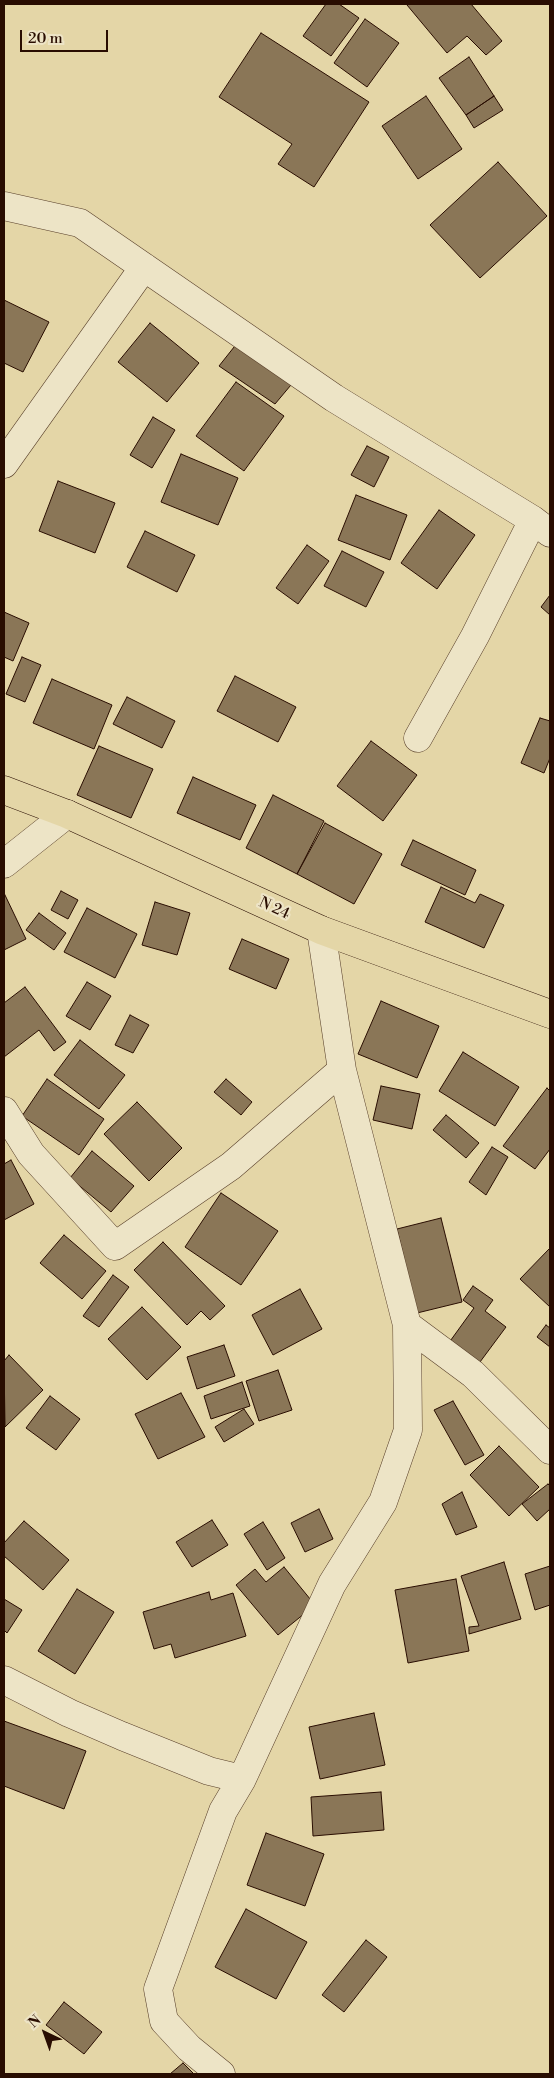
<!DOCTYPE html>
<style>
body{margin:0}
#map{position:relative;width:554px;height:2078px;overflow:hidden;background:#e4d6a7;font-family:"Libre Bodoni",serif}
canvas{display:block}
.frame{position:absolute;inset:0;border:5px solid #290d01;pointer-events:none}
.north{position:absolute;left:20px;top:2008px;width:50px;height:50px;-webkit-text-stroke:4px #ede4c6;paint-order:stroke;rotate:318deg;font-size:14px;font-weight:700;line-height:20px;text-align:center;color:#290d01}
.north::after{content:'';display:block;margin:auto;width:18px;height:22px;background:#290d01;clip-path:polygon(50% 0,100% 100%,50% 72%,0 100%)}
.scale{position:absolute;left:20px;top:30px;width:88px;height:22px;box-sizing:border-box;border:2px solid #290d01;border-top:0;padding-left:6px;font-size:15px;line-height:18px;white-space:nowrap;color:#290d01;-webkit-text-stroke:4px #ede4c6;paint-order:stroke}
</style>
<div id="map">
<canvas width="554" height="2078"></canvas>
<div class="frame"></div>
<div class="north">N</div>
<div class="scale">20 m</div>
</div>
<script>
const ctx = document.querySelector('canvas').getContext('2d');
ctx.lineJoin = 'round';
function paint(path, color) { ctx.fillStyle = color; ctx.fill(path, 'evenodd'); }
const toPath = rows => new Path2D(rows.map(r => 'M' + r).join(''));
function strokePath(path, color, width, dash) { ctx.strokeStyle = color; ctx.lineWidth = width; ctx.lineCap = dash ? 'butt' : 'round'; ctx.setLineDash(dash || []); ctx.stroke(path); }
function drawText(font, color, halo, rows, align = 'center') {
  ctx.font = font + ' "Libre Bodoni",serif'; ctx.lineWidth = 4.5; ctx.setLineDash([]); ctx.textBaseline = 'middle'; ctx.strokeStyle = halo; ctx.fillStyle = color; for (const [text, x, y, turn = 0] of rows) {
    ctx.save(); ctx.translate(x, y); ctx.rotate((+turn || 0) * Math.PI / 180); ctx.textAlign = isNaN(turn) ? turn : align; if (halo) ctx.strokeText(text, 0, 0); ctx.fillText(text, 0, 0); ctx.restore();
  }
}
const building = toPath([
 [326,4,339,4,359,18,331,56,303,36,326,4],
 [409,4,471,4,502,41,486,55,467,36,447,53,407,5,409,4],
 [365,19,399,43,367,87,334,63,365,19],
 [261,33,369,102,314,187,278,164,292,144,219,97,261,33],
 [469,57,494,96,466,115,439,78,469,57],
 [426,96,462,149,418,179,382,126,426,96],
 [494,96,503,110,474,128,466,115,494,96],
 [498,162,547,216,480,278,430,225,498,162],
 [4,300,49,322,23,372,4,363,4,300],
 [150,323,199,363,167,402,118,362,150,323],
 [242,337,296,379,275,404,219,366,242,337],
 [236,382,284,416,244,471,196,436,236,382],
 [153,417,175,430,152,468,130,455,153,417],
 [367,446,389,457,374,487,351,475,367,446],
 [181,454,238,478,218,525,161,502,181,454],
 [58,481,115,503,95,553,39,531,58,481],
 [356,495,407,515,390,560,338,540,356,495],
 [439,510,475,535,437,589,401,563,439,510],
 [145,531,195,555,177,592,127,567,145,531],
 [307,545,329,561,298,604,276,588,307,545],
 [342,551,384,572,366,607,324,586,342,551],
 [550,595,550,615,541,607,550,595],
 [4,612,29,623,13,661,4,657,4,612],
 [22,657,41,665,25,702,6,694,22,657],
 [235,676,296,707,278,742,217,711,235,676],
 [52,679,112,705,94,749,33,723,52,679],
 [127,697,175,721,162,748,113,724,127,697],
 [540,718,550,721,550,758,544,773,521,763,540,718],
 [371,741,417,775,383,821,337,786,371,741],
 [99,746,153,769,131,818,77,795,99,746],
 [193,777,256,805,240,840,177,813,193,777],
 [273,795,324,821,297,874,246,848,273,795],
 [325,823,382,854,354,904,297,874,325,823],
 [413,840,476,870,465,895,401,865,413,840],
 [441,887,475,903,480,894,504,905,484,948,425,922,441,887],
 [61,891,78,900,68,919,51,910,61,891],
 [4,893,26,939,4,950,4,893],
 [155,902,190,913,177,955,142,945,155,902],
 [87,908,137,934,115,978,64,952,87,908],
 [39,913,66,933,54,950,26,930,39,913],
 [242,939,289,959,276,989,229,969,242,939],
 [87,982,111,996,90,1030,66,1016,87,982],
 [25,987,66,1042,54,1051,39,1030,4,1057,4,1003,25,987],
 [381,1001,439,1026,417,1078,358,1054,381,1001],
 [130,1015,149,1025,133,1053,115,1045,130,1015],
 [80,1040,125,1075,99,1109,54,1075,80,1040],
 [463,1052,519,1087,495,1126,439,1091,463,1052],
 [47,1079,104,1119,79,1155,22,1116,47,1079],
 [226,1079,252,1102,241,1115,214,1092,226,1079],
 [381,1086,420,1094,412,1129,373,1120,381,1086],
 [547,1088,550,1091,550,1149,535,1169,503,1146,547,1088],
 [137,1102,182,1148,149,1181,104,1134,137,1102],
 [446,1115,479,1143,466,1158,433,1130,446,1115],
 [492,1147,508,1157,486,1195,469,1182,492,1147],
 [92,1151,134,1186,111,1212,70,1178,92,1151],
 [11,1160,34,1204,4,1220,4,1164,11,1160],
 [221,1193,278,1231,241,1285,185,1247,221,1193],
 [441,1218,462,1302,417,1313,397,1229,441,1218],
 [64,1235,106,1271,82,1299,40,1263,64,1235],
 [163,1242,225,1306,210,1320,201,1311,187,1325,134,1270,163,1242],
 [550,1248,550,1307,520,1279,550,1248],
 [113,1275,129,1287,99,1327,83,1316,113,1275],
 [473,1286,493,1300,485,1311,506,1327,477,1366,448,1344,474,1308,463,1300,473,1286],
 [300,1289,322,1329,273,1355,252,1315,300,1289],
 [142,1307,181,1347,147,1380,108,1339,142,1307],
 [546,1325,550,1328,550,1347,537,1337,546,1325],
 [224,1345,235,1376,197,1389,187,1357,224,1345],
 [9,1355,43,1390,5,1427,4,1361,9,1355],
 [278,1370,292,1410,259,1421,246,1381,278,1370],
 [242,1382,250,1406,211,1419,204,1396,242,1382],
 [181,1393,205,1437,158,1459,135,1414,181,1393],
 [50,1396,80,1419,56,1450,26,1428,50,1396],
 [453,1401,484,1455,465,1465,434,1410,453,1401],
 [244,1409,254,1424,224,1442,215,1427,244,1409],
 [499,1446,539,1487,509,1516,470,1475,499,1446],
 [548,1484,550,1486,550,1509,537,1521,522,1504,548,1484],
 [462,1492,477,1527,456,1535,442,1504,462,1492],
 [319,1509,333,1539,305,1552,291,1523,319,1509],
 [212,1520,228,1545,192,1567,176,1542,212,1520],
 [24,1521,69,1560,43,1590,4,1556,4,1543,24,1521],
 [263,1522,285,1558,267,1570,244,1534,263,1522],
 [504,1562,521,1619,469,1634,469,1627,479,1626,461,1576,504,1562],
 [550,1566,550,1605,535,1610,525,1574,550,1566],
 [284,1567,315,1605,278,1635,236,1585,255,1569,266,1582,284,1567],
 [456,1579,469,1651,408,1663,395,1590,456,1579],
 [77,1589,114,1612,75,1674,38,1651,77,1589],
 [209,1592,211,1600,233,1593,246,1636,175,1658,171,1644,154,1649,143,1612,209,1592],
 [4,1599,22,1610,7,1633,4,1630,4,1599],
 [374,1713,385,1765,320,1779,309,1727,374,1713],
 [4,1721,86,1751,64,1809,4,1786,4,1721],
 [381,1792,384,1830,313,1836,311,1797,381,1792],
 [266,1833,324,1854,305,1906,247,1885,266,1833],
 [246,1909,307,1942,276,1999,215,1967,246,1909],
 [366,1940,387,1957,344,2012,322,1995,366,1940],
 [64,2002,102,2032,84,2054,46,2025,64,2002],
 [183,2063,194,2074,170,2074,183,2063]
]);
paint(building, '#8a7657');
strokePath(building, '#290d01', 1);
const minor = toPath([
 [4,206,80,223,334,398,533,520,550,533],
 [4,464,144,267],
 [418,738,475,636,533,520],
 [4,864,67,814],
 [4,1111,31,1154,115,1246,231,1166,342,1070],
 [407,1325,473,1374,550,1450],
 [4,1680,69,1713,122,1736,209,1771,242,1779,332,1584,383,1502,408,1430,407,1325,342,1070,321,930],
 [221,2074,189,2048,164,2021,158,1989,223,1811,242,1779]
]);
const major = toPath([
 [4,790,67,814,321,930,550,1014]
]);
strokePath(minor, '#583f2a', 29);
strokePath(major, '#290d01', 29);
strokePath(minor, '#ede4c6', 28);
strokePath(major, '#e4d6a7', 28);
drawText('15px', '#290d01', '#ede4c6', [
 ["N 24",274,909,25]
]);
</script>
